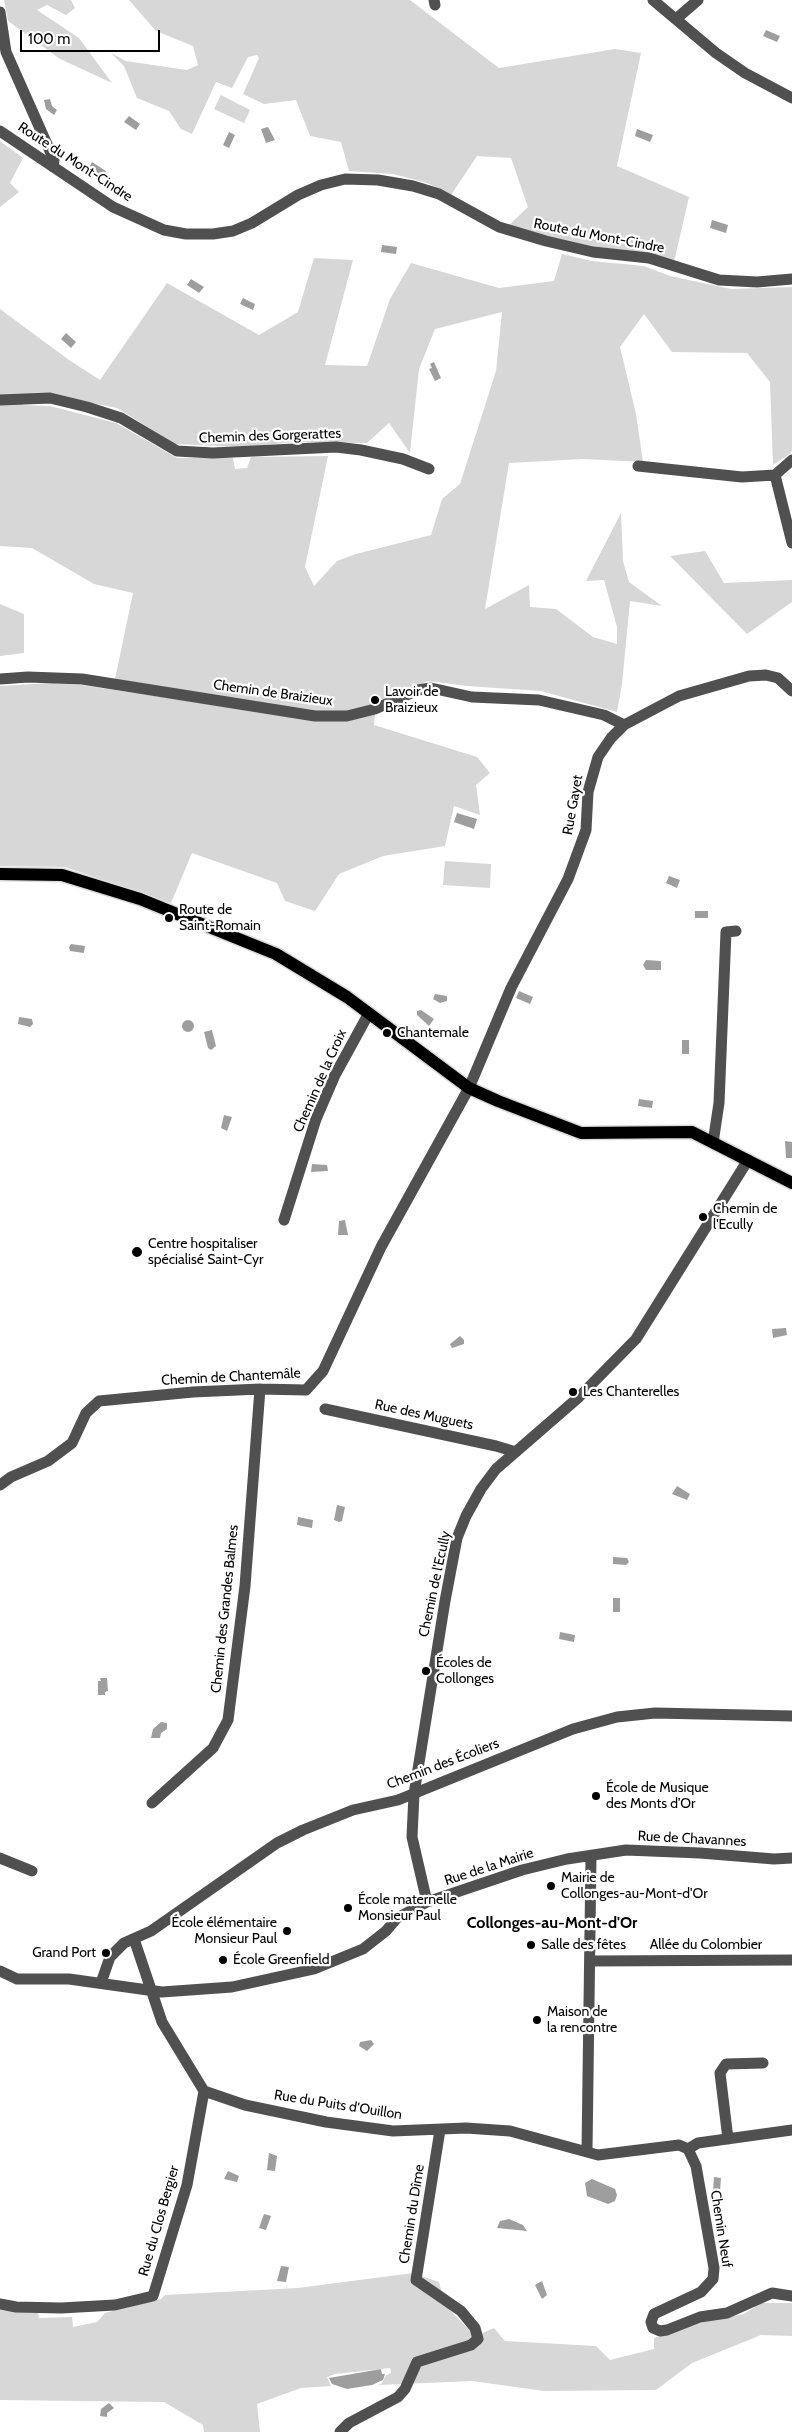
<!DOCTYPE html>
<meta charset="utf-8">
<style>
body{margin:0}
#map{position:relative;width:792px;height:2432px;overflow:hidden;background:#fff;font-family:Cabin,sans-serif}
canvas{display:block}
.scale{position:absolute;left:20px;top:30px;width:140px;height:22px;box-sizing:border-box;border:2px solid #000;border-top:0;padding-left:6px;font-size:15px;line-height:18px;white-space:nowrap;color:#000;-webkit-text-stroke:4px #fff;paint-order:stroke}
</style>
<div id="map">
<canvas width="792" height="2432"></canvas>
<div class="scale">100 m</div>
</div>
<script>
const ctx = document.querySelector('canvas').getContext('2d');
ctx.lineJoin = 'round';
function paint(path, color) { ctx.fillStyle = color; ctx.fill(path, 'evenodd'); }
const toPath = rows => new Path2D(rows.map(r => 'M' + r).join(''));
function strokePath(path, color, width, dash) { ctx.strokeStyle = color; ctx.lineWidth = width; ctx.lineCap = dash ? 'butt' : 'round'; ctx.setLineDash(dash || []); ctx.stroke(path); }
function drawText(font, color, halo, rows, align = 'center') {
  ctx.font = font + ' Cabin,sans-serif'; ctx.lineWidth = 4.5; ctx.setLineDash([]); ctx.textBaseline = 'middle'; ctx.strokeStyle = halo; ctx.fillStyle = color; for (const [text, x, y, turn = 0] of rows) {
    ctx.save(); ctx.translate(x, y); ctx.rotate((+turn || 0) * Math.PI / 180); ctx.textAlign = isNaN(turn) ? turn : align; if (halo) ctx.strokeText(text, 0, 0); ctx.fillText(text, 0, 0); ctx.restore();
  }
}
paint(toPath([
 [4,0,71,0,75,8,66,15,47,5,37,10,79,38,112,83,60,59,8,21],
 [129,0,410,0,499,68,615,49,641,53,617,166,689,197,674,262,645,252,594,247,508,226,528,207,511,158,477,156,451,195,427,183,393,174,349,171,341,142,310,136,296,100,264,104,243,94,259,58,257,55,248,57,232,88,216,82,192,134,181,129,169,111,137,98,124,66,111,53,126,61,187,70,198,65,193,46,156,31],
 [221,95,250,110,244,123,214,109],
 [0,141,23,158,10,183,19,192,0,207],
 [562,254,592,261,644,266,670,276,731,289,792,287,792,450,791,453,773,465,770,382,747,353,672,352,644,314,620,347,636,414,643,462,583,459,509,463,485,609,529,585,530,607,556,609,593,637,617,644,617,627,604,580,586,581,621,513,623,561,629,582,662,606,630,601,622,684,617,712,541,691,467,686,428,681,375,705,344,713,315,712,115,679,133,593,94,584,32,548,0,546,0,309,69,360,100,380,167,283,259,335,298,312,314,258,353,260,325,365,367,366,390,299,411,263,499,288,554,281],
 [502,312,496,371,460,484,442,499,431,535,356,554,337,561,314,586,305,567,328,456,251,457,247,468,235,469,233,458,177,458,116,423,50,406,21,405,50,395,117,408,175,444,242,447,296,442,367,443,389,423,410,453,419,369,435,329],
 [705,551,724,583,792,580,792,602,747,634,670,556],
 [0,604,24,614,24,653,0,656],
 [51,683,81,685,314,720,375,713,374,725,477,757,490,773,476,785,480,815,454,806,445,846,383,856,339,874,315,911,285,901,277,883,192,853,171,903,65,867,0,866,0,686],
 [445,861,491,864,490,888,443,885],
 [413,2273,439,2282,445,2305,475,2336,494,2328,505,2341,596,2346,610,2360,654,2349,654,2338,699,2323,744,2314,761,2303,792,2303,792,2336,761,2335,692,2363,656,2390,544,2391,472,2381,378,2385,382,2383,386,2375,391,2373,390,2368,335,2374,327,2377,331,2386,301,2388,257,2404,260,2432,204,2432,203,2425,164,2402,0,2400,0,2310,38,2313,39,2318,72,2317,73,2327,97,2322,105,2313,161,2299,165,2295,298,2288]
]), '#d7d7d7');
paint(toPath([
 [766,30,780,36,777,42,763,36],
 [50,99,52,106,57,110,54,115,46,109,44,100],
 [129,116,140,124,136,130,124,122],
 [268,127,275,140,266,143,261,129],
 [637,129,653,135,650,142,635,136],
 [229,132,235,135,229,148,223,145],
 [92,162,106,171,104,176,89,168],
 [712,220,728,225,726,233,710,228],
 [382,245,397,247,396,254,381,252],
 [191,279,204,287,199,293,187,285],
 [243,298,255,304,253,310,240,304],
 [66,333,76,342,71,348,61,339],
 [434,362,441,378,435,381,429,369,432,368,430,364],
 [457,813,477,819,474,829,454,822],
 [669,876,680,880,677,888,666,883],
 [695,911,708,911,708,918,695,918],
 [71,944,85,946,84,953,70,951,69,947],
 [646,960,661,961,661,970,646,970,643,965],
 [519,991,533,997,530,1004,516,998],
 [435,994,447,996,447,1001,440,1003,433,999],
 [421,1010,434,1019,429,1026,417,1015,417,1011],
 [19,1017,32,1019,33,1024,30,1027,18,1024],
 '182 1026a6 6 0 1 1 12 0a6 6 0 1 1-12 0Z',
 [212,1030,216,1046,211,1050,208,1048,204,1032],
 [682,1040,689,1040,689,1054,682,1054],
 [639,1099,653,1101,652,1108,638,1106],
 [224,1115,232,1117,227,1131,221,1128],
 [785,1141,792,1142,792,1158,786,1158],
 [312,1164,327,1165,328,1171,311,1172],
 [345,1220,348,1235,338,1235,339,1221],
 [786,1328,787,1335,773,1338,772,1329],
 [460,1336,464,1340,464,1344,452,1348,450,1344],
 [677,1486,690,1494,687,1500,672,1494],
 [337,1505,345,1507,342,1521,339,1522,334,1520],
 [298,1517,313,1520,312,1528,297,1525],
 [613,1557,627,1558,629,1562,626,1565,613,1564],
 [613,1598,620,1598,620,1612,613,1612],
 [560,1632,575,1635,574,1642,559,1639],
 [100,1678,107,1678,108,1691,105,1692,105,1695,98,1695,98,1681,101,1681],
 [161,1722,167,1723,167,1729,161,1733,160,1738,151,1738,153,1729],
 [371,2040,374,2044,367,2051,359,2046,360,2042],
 [269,2153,277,2156,275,2171,267,2170],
 [228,2171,239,2176,237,2182,224,2179],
 [714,2177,721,2178,720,2191,717,2192,713,2191],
 [592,2179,615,2189,617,2195,615,2201,608,2204,587,2196,585,2183],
 [264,2214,271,2216,266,2230,259,2228],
 [509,2219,523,2225,527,2231,497,2228,500,2221],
 [281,2266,289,2267,286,2282,277,2281],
 [542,2281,547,2295,542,2299,535,2285],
 [381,2369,382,2374,385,2374,383,2380,372,2385,347,2389,332,2384,329,2378],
 [109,2403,114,2408,107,2413,107,2417,100,2416,101,2409]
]), '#9e9e9e');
const major = toPath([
 [0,874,62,875,140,899,276,954,347,997,469,1088,498,1101,581,1133,692,1132,792,1183]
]);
strokePath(major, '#dbdbdb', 15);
strokePath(toPath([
 [434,0,435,5],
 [653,0,716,53,745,73,792,98],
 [0,12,6,52,54,160,53,167],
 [676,19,698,0],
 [0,131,113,207,164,230,186,234,213,234,233,231,252,223,298,195,321,185,345,179,378,180,413,186,439,194,499,227,546,241,593,252,649,258,719,280,757,282,792,279],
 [0,400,50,398,87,407,121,418,177,451,213,453,336,447,361,450,403,459,429,469],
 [638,466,742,477,775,475,792,460],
 [775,475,792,543],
 [0,679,28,677,82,679,315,716,347,716,375,709,418,690,431,688,472,697,539,700,604,715,624,725],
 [713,1143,719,1103,726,932,736,931],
 [284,1220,316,1119,335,1075,369,1013],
 [325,1409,496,1446,516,1452],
 [0,1485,11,1477,48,1461,72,1443,86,1413,99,1401,193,1392,260,1389,306,1390,323,1371,381,1247,469,1088,511,988,568,879,586,830,588,792,598,757,611,738,624,725,679,696,749,676,766,675,778,678,792,691],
 [152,1803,213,1748,228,1720,245,1586,260,1389],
 [0,1858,32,1871],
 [427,1902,412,1837,414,1794,445,1601,457,1538,466,1516,481,1489,496,1469,579,1397,636,1339,748,1160],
 [134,1939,162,2022,204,2091],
 [591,1961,792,1960],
 [0,1971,17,1979,69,1979,162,1992,232,1987,314,1969,363,1949,386,1931,397,1918,427,1902,522,1870,567,1859,626,1850,700,1853,774,1859,792,1858],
 [101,1983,110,1957,124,1943,151,1931,277,1843,303,1830,353,1810,398,1800,573,1729,617,1717,655,1713,792,1716],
 [204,2091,245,2105,326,2122,393,2131,466,2128,510,2131,598,2155,679,2145,688,2149,696,2166,714,2268,713,2279,701,2292,654,2314,651,2322,653,2328,660,2331,667,2330,700,2317,727,2313,772,2293,792,2296],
 [728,2139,720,2073,726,2064,763,2063],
 [688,2149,698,2143,792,2130],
 [587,2151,591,1856],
 [0,2304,16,2307,61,2308,115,2305,153,2296,187,2185,204,2091],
 [340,2432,349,2423,398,2397,405,2389,417,2362,471,2345,478,2339,475,2328,461,2311,416,2280,440,2130]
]), '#505050', 11);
strokePath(major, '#000', 12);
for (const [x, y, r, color] of [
 [375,700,5,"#000"],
 [169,918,5,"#000"],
 [387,1033,5,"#000"],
 [703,1217,5,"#000"],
 [137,1252,6,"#000"],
 [573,1392,5,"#000"],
 [426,1671,5,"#000"],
 [596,1796,5,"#000"],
 [551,1886,5,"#000"],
 [348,1908,5,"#000"],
 [287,1931,5,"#000"],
 [531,1945,5,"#000"],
 [106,1953,5,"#000"],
 [223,1960,5,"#000"],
 [537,2020,5,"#000"]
]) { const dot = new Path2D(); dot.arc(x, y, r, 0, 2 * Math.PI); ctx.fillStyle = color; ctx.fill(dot); strokePath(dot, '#fff', 2); }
drawText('14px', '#000', '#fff', [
 ["Route du Mont-Cindre",75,162,33],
 ["Route du Mont-Cindre",599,236,11],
 ["Chemin des Gorgerattes",270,436,-2],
 ["Chemin de Braizieux",273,693,8],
 ["Rue Gayet",573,805,-80],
 ["Chemin de la Croix",320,1081,-66],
 ["Chemin de Chantemâle",231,1377,-3],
 ["Rue des Muguets",424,1415,12],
 ["Chemin de l'Ecully",435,1584,-78],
 ["Chemin des Grandes Balmes",225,1609,-84],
 ["Chemin des Écoliers",443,1764,-21],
 ["Rue de Chavannes",692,1839,3],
 ["Rue de la Mairie",489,1867,-18],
 ["Allée du Colombier",706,1945],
 ["Rue du Puits d'Ouillon",338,2105,9],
 ["Chemin du Dîme",412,2214,-81],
 ["Rue du Clos Bergier",159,2221,-74],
 ["Chemin Neuf",721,2229,81]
]);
drawText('14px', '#000', '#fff', [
 ["Lavoir de",385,692],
 ["Braizieux",385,708],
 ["Route de",179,910],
 ["Saint-Romain",179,926],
 ["Chantemale",397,1033],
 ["Chemin de",713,1209],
 ["l'Ecully",713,1225],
 ["Centre hospitaliser",148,1244],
 ["spécialisé Saint-Cyr",148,1260],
 ["Les Chanterelles",583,1392],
 ["Écoles de",436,1663],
 ["Collonges",436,1679],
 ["École de Musique",606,1788],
 ["des Monts d’Or",606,1804],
 ["Mairie de",561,1878],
 ["Collonges-au-Mont-d'Or",561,1894],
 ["École maternelle",358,1900],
 ["Monsieur Paul",358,1916],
 ["École élémentaire",277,1923,"right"],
 ["Monsieur Paul",277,1939,"right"],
 ["Salle des fêtes",541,1945],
 ["Grand Port",96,1953,"right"],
 ["École Greenfield",233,1960],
 ["Maison de",547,2012],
 ["la rencontre",547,2028]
], 'left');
drawText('bold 16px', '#000', '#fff', [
 ["Collonges-au-Mont-d'Or",552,1923]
]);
</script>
